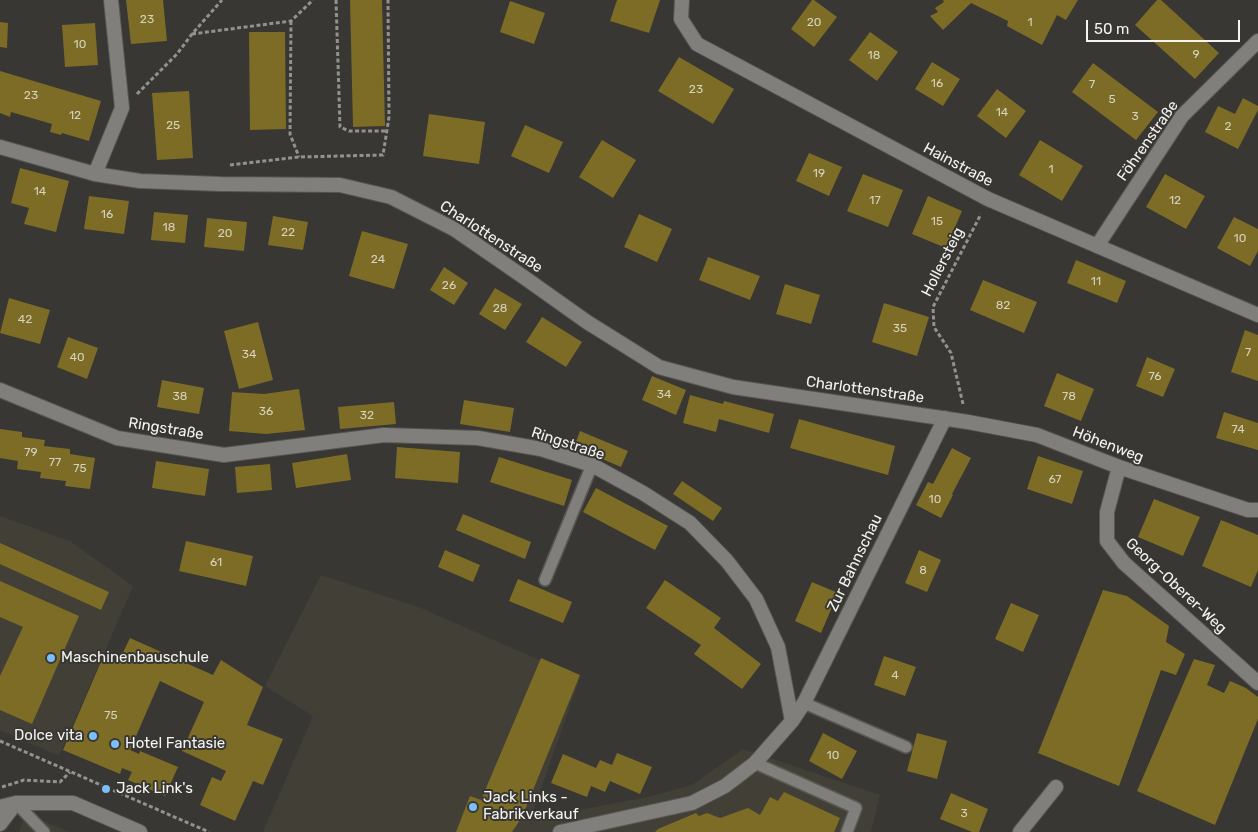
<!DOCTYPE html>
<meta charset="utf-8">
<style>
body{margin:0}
#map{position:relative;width:1258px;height:832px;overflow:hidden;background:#383733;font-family:Rubik,sans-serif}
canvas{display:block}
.scale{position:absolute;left:1086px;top:20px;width:154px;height:22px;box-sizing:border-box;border:2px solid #f4f4f1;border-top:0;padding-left:6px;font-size:15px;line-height:18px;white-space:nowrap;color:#f4f4f1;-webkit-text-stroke:4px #383733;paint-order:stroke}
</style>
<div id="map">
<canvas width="1258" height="832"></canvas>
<div class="scale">50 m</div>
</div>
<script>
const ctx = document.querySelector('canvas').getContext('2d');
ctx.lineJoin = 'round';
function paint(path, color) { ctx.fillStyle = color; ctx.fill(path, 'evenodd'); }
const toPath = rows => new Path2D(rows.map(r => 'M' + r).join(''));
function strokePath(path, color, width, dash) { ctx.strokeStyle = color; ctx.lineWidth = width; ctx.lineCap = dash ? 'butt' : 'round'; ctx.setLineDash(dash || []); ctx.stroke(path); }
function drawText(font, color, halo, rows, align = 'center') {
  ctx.font = font + ' Rubik,sans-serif'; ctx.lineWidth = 4; ctx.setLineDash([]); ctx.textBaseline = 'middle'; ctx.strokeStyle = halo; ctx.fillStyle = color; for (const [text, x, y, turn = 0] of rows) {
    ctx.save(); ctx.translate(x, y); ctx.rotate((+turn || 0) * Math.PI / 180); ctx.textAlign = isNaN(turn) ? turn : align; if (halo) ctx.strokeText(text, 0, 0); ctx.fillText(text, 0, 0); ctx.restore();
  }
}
paint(toPath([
 [0,516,70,541,133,586,59,756,0,730],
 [321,575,421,608,580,678,530,819,648,797,692,785,743,749,880,795,871,832,263,832,313,716,265,686],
 [26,814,69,832,19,832]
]), '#424036');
paint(toPath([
 [126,0,163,0,167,41,131,44],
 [350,0,382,0,385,126,353,127],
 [617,0,660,0,649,33,610,21],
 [812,0,814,0,837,17,814,47,791,29],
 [943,0,1078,0,1066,20,1057,15,1042,45,1007,26,1008,21,971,3,943,30,930,16,938,12,935,8,944,2],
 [1157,0,1161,0,1219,53,1195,79,1135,25],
 [510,1,545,13,534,44,500,32],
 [0,22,8,23,7,48,0,47],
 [95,23,98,65,65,67,62,25],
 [249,32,285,32,286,129,250,130],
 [870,32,898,52,877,81,849,60],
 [679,57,734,89,713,124,658,91],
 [932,62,960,79,943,106,915,89],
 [1093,63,1158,112,1136,140,1072,92],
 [0,71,101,101,89,141,62,133,61,135,50,132,52,124,11,112,10,117,0,113],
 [997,89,1026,111,1006,138,977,116],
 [189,91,193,158,157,160,152,93],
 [1243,98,1258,106,1258,110,1238,149,1205,132,1218,106,1235,114],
 [429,114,485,122,479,164,423,156],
 [525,125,563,142,549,173,511,156],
 [602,140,636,160,613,198,579,177],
 [1040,140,1083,166,1062,201,1019,175],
 [809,153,842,167,829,196,796,181],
 [20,168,69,181,56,232,24,224,29,208,11,203],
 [863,174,903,190,888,227,847,211],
 [1165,174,1205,196,1186,229,1146,207],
 [89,196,129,201,124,234,84,229],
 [928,196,962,211,946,248,912,234],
 [154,212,188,215,185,243,151,240],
 [639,214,672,229,657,262,624,247],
 [273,216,308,222,303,250,268,245],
 [1234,217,1258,229,1258,251,1250,266,1217,248],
 [207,218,247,222,244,251,204,247],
 [362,231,408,244,394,289,349,276],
 [708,257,760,276,750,300,699,280],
 [1076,260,1126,281,1117,303,1067,283],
 [444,267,468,283,454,305,430,290],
 [983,280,1037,302,1024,333,970,310],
 [785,284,820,295,811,324,776,314],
 [495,288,522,304,505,330,479,314],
 [9,298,50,310,40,344,0,333],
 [884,303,929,317,917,356,872,342],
 [542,317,582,342,566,367,526,342],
 [258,322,273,380,239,389,224,331],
 [1245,330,1258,335,1258,381,1231,372],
 [68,337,98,348,87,379,57,367],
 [1147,357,1175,369,1163,397,1136,386],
 [1057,373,1094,389,1081,421,1044,406],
 [652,376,686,390,676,415,642,400],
 [162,380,204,388,199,414,157,407],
 [299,389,305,430,266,434,229,431,232,392,264,394],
 [690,395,723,404,724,401,774,414,769,433,719,419,716,432,683,423],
 [464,400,514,408,510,432,460,424],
 [394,402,396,424,340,429,338,407],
 [1224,412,1258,423,1258,450,1216,438],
 [799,419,895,446,888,475,790,448],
 [0,429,22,432,22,437,45,440,44,446,70,449,70,454,95,458,90,489,65,486,66,481,40,478,41,472,17,469,18,461,0,458],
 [580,431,628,451,621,467,574,447],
 [397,447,460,452,458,483,395,478],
 [952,448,971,458,952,494,953,495,941,518,916,505,928,482,933,484],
 [347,454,351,480,296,488,292,463],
 [1038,456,1083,471,1072,504,1027,489],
 [499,457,572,480,564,506,490,482],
 [156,461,209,469,205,496,152,488],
 [270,464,272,490,237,493,235,467],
 [682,481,722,508,713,521,673,494],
 [596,488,668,526,655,550,583,512],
 [1154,499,1200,517,1183,556,1138,537],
 [463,514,531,542,525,559,456,530],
 [1221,520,1258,535,1258,570,1251,587,1202,566],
 [186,541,253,556,246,586,179,571],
 [0,543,109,592,101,610,0,564],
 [445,550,480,565,473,582,438,567],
 [919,550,941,560,927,592,905,583],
 [518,579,572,602,563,623,509,601],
 [665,580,721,618,714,628,761,664,742,689,694,654,701,645,646,608],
 [0,581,79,616,32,724,0,710,0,676,23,627,0,617],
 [812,582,838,593,821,633,795,621],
 [1103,590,1127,596,1169,626,1166,642,1185,654,1176,675,1161,670,1119,786,1038,753],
 [1011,603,1039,615,1023,652,995,639],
 [130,638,213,675,221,660,263,687,247,725,283,739,263,785,253,781,235,821,200,805,212,777,221,781,226,771,182,751,204,702,160,681,130,750,139,754,140,751,178,767,165,796,128,780,132,772,122,768,120,774,63,750,103,657,118,663],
 [884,656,916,667,905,696,874,685],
 [541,658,580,675,522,817,512,832,456,832,470,796,481,800],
 [1194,659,1215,665,1207,685,1224,693,1230,681,1246,688,1258,697,1258,719,1215,825,1137,791],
 [823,733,857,751,842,779,809,761],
 [917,733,947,741,937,779,907,771],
 [617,753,652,767,640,794,610,781,605,792,591,786,587,797,551,783,563,754,596,768,600,760,612,765],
 [784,792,840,818,834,832,655,832,658,829,696,813,699,816,707,813,720,818,748,808,760,815,770,797,778,801],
 [951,793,988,809,979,832,972,832,940,819]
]), '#7c6c26');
const service = toPath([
 [545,580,592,465],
 [804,703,906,747],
 [755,763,856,808,847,832],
 [16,803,44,832]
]);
const minor = toPath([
 [682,0,681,19,697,44,988,199,1258,315],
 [0,147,95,174,140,181,220,184,340,185,391,197,454,229,525,278,587,322,659,367,733,387,968,422,1037,435,1119,467,1248,510,1258,510],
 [95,174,122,108,111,0],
 [1097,246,1182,116,1258,41],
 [0,390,117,438,224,455,384,435,478,438,541,449,592,465,643,493,690,523,727,561,756,599,778,647,792,721,755,763,725,786,692,803,560,832],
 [1119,467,1107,512,1107,541,1124,563,1258,683],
 [792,721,804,703,945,418],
 [0,807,16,803,73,803,140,832],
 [0,824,16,803],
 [1020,832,1056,787]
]);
strokePath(service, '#565653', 14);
strokePath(minor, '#565653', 16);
strokePath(toPath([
 [336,0,340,127,349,131,386,131],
 [291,21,290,134,299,157],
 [192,34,291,21,313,0],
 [137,94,177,54,192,34,222,0],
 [230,165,299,157,383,155,389,117,388,0],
 [963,404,951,353,934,327,933,307,981,214],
 [0,741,209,832],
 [2,787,24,780,60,782,70,772]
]), '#92928e', 3, [4, 2.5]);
strokePath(service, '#807f7b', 11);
strokePath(minor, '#807f7b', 14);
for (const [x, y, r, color] of [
 [51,658,5,"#7bbef8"],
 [93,736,5,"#7bbef8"],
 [115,744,5,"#7bbef8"],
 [106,789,5,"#7bbef8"],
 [473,807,5,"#7bbef8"]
]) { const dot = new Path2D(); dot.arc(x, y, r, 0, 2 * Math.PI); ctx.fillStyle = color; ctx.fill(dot); strokePath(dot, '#383733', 2); }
drawText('12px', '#d6d2be', null, [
 ["23",147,20],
 ["20",814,23],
 ["1",1030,23],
 ["10",80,45],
 ["9",1196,55],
 ["18",874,56],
 ["16",937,84],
 ["7",1092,85],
 ["23",696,90],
 ["23",31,96],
 ["5",1112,100],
 ["14",1002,113],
 ["12",75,116],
 ["3",1135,117],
 ["25",173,126],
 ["2",1228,127],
 ["1",1051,170],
 ["19",819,174],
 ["14",40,192],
 ["17",875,201],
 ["12",1175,201],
 ["16",107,215],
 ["15",937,222],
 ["18",169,228],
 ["22",288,233],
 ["20",225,234],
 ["10",1240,239],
 ["24",378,260],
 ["11",1096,282],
 ["26",449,286],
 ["82",1003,306],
 ["28",500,309],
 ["42",25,320],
 ["35",900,329],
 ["7",1248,353],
 ["34",249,355],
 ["40",77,358],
 ["76",1155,377],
 ["34",664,395],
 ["38",180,397],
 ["78",1069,397],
 ["36",266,412],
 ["32",367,416],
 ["74",1238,430],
 ["79",31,453],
 ["77",55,463],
 ["75",80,469],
 ["67",1055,480],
 ["10",935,500],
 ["61",216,563],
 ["8",923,571],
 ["4",895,676],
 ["75",111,716],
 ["10",833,756],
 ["3",964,814]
]);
drawText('15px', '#f4f4f1', '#383733', [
 ["Föhrenstraße",1148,141,-55],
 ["Hainstraße",958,165,28],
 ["Charlottenstraße",491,237,33],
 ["Hollersteig",943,262,-63],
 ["Charlottenstraße",865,390,8],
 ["Ringstraße",166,429,9],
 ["Ringstraße",568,444,18],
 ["Höhenweg",1108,445,21],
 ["Zur Bahnschau",855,563,-64],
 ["Georg-Oberer-Weg",1176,586,43]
]);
drawText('15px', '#f4f4f1', '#383733', [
 ["Maschinenbauschule",61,658],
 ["Dolce vita",83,736,"right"],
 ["Hotel Fantasie",125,744],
 ["Jack Link's",116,789],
 ["Jack Links -",483,798],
 ["Fabrikverkauf",483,815]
], 'left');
</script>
